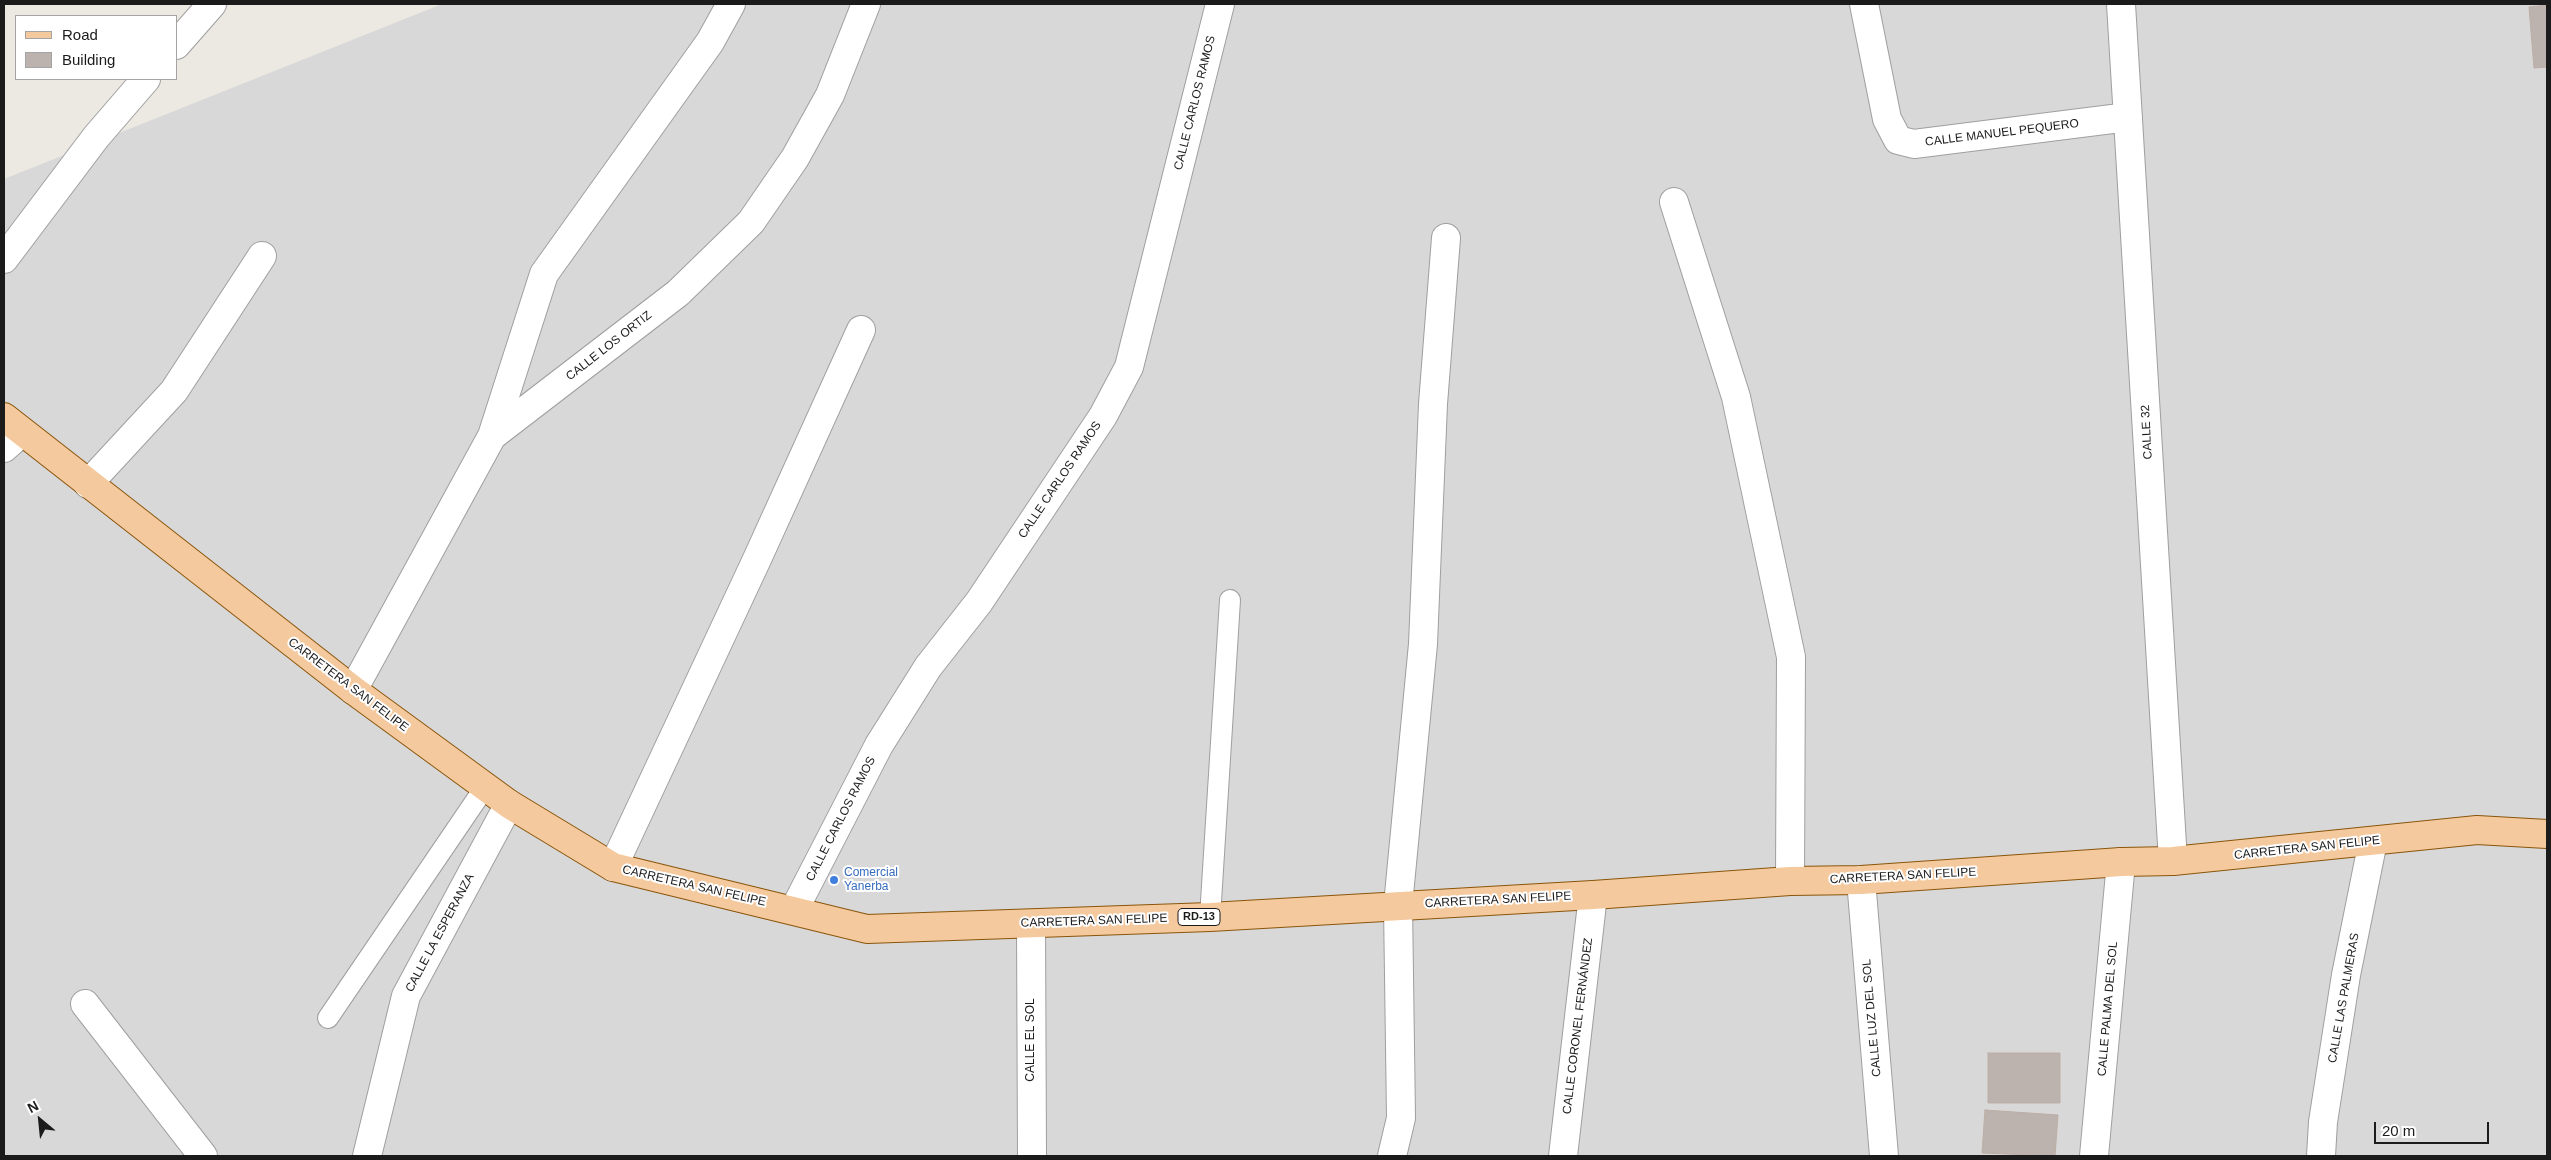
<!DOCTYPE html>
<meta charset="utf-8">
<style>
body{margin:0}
#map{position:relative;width:2551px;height:1160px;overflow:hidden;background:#ece8e2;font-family:Helvetica,sans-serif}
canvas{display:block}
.frame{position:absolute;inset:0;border:5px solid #1b1b1b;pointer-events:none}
.legend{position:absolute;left:15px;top:15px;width:162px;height:65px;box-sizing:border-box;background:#fff;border:1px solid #a4a4a4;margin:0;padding:6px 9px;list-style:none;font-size:15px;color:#1b1b1b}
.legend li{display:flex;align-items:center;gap:10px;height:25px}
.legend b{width:25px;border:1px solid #a4a4a4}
.north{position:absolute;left:15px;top:1095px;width:50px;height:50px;-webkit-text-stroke:4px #fff;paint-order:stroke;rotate:332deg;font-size:14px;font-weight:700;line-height:20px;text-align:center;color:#1b1b1b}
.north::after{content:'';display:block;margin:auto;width:18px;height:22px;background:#1b1b1b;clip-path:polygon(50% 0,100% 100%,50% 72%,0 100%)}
.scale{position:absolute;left:2374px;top:1122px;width:115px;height:22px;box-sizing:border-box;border:2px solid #1b1b1b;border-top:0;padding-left:6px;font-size:15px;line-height:18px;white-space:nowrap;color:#1b1b1b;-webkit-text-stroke:4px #fff;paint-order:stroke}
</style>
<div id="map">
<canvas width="2551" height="1160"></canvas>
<div class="frame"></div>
<ul class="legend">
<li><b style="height:6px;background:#f5c99e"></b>Road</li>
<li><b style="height:14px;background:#bcb3ae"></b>Building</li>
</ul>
<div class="north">N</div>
<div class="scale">20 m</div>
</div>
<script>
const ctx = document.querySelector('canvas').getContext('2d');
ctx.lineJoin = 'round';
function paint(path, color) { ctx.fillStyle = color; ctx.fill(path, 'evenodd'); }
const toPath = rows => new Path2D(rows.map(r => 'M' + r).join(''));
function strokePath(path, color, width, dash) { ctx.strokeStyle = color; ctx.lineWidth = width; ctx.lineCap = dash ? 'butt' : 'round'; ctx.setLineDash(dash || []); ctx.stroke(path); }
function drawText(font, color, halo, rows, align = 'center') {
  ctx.font = font + ' Helvetica,sans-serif'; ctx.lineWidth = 4; ctx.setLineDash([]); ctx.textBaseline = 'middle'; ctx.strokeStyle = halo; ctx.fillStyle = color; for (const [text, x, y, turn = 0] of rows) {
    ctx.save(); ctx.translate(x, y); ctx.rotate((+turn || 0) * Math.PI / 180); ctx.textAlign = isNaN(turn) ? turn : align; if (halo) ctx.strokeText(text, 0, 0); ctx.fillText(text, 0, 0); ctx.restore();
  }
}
paint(toPath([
 [442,4,2547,4,2547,1156,4,1156,4,179]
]), '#d9d8d8');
const building = toPath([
 [2547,5,2547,67,2534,68,2529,7,2547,5],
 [1988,1053,2060,1053,2060,1103,1988,1103,1988,1053],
 [1985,1110,2058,1115,2055,1156,1982,1153,1985,1110]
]);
paint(building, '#bcb3ae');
strokePath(building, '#bdaea5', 1);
const lane = toPath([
 [1210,917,1230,600],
 [328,1018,485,787]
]);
const street = toPath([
 [1864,4,1887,119,1898,140,1914,144,2128,117],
 [2121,4,2173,861],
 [176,45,212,4],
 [1674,202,1736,397,1791,657,1790,881],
 [4,259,96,137,146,79],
 [492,436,544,274,710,42,731,4],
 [4,448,22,432],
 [88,484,174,391,262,256],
 [353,690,492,436,678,293,751,222,795,158,830,95,866,4],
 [613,867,758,557,861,330],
 [1861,880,1884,1156],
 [794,910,879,745,928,667,979,602,1103,416,1129,367,1220,4],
 [1031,924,1032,1156],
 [85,1004,203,1156],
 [367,1156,406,996,509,804],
 [1392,1156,1401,1118,1398,905,1423,644,1433,404,1446,238],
 [1563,1156,1593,895],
 [2094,1156,2121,862],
 [2321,1156,2323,1122,2346,975,2373,841]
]);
const primary = toPath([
 [4,417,353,690,509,804,613,867,867,929,1210,917,1593,895,1790,881,1861,880,2121,862,2173,861,2477,830,2547,834]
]);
strokePath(lane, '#9f9f9f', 22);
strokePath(street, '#9f9f9f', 30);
strokePath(primary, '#89550a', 30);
strokePath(lane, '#fff', 20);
strokePath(street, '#fff', 28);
strokePath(primary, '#f5c99e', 28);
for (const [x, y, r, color] of [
 [834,880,5,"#3f7fe0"]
]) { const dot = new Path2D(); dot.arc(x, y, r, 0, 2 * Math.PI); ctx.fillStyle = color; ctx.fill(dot); strokePath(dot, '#fff', 2); }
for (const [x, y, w] of [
 [1199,917,42]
]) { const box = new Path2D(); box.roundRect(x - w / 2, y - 8.5, w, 17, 4); ctx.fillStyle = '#fff'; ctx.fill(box); strokePath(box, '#1b1b1b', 1); }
drawText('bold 11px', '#1b1b1b', null, [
 ["RD-13",1199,917]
]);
drawText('12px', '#1b1b1b', '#fff', [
 ["CALLE CARLOS RAMOS",1195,103,-76],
 ["CALLE MANUEL PEQUERO",2002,133,-7],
 ["CALLE LOS ORTIZ",609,346,-38],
 ["CALLE 32",2147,432,-93],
 ["CALLE CARLOS RAMOS",1060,480,-56],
 ["CARRETERA SAN FELIPE",348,685,37],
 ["CALLE CARLOS RAMOS",841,819,-63],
 ["CARRETERA SAN FELIPE",2307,848,-6],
 ["CARRETERA SAN FELIPE",1903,876,-3],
 ["CARRETERA SAN FELIPE",694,886,13],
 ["CARRETERA SAN FELIPE",1498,900,-3],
 ["CARRETERA SAN FELIPE",1094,921,-2],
 ["CALLE LA ESPERANZA",440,933,-62],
 ["CALLE LAS PALMERAS",2344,998,-80],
 ["CALLE PALMA DEL SOL",2108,1009,-85],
 ["CALLE LUZ DEL SOL",1872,1018,-95],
 ["CALLE CORONEL FERNÁNDEZ",1578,1026,-83],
 ["CALLE EL SOL",1031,1040,-90]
]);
drawText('12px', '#366cbe', '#fff', [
 ["Comercial",844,873],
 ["Yanerba",844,887]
], 'left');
</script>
